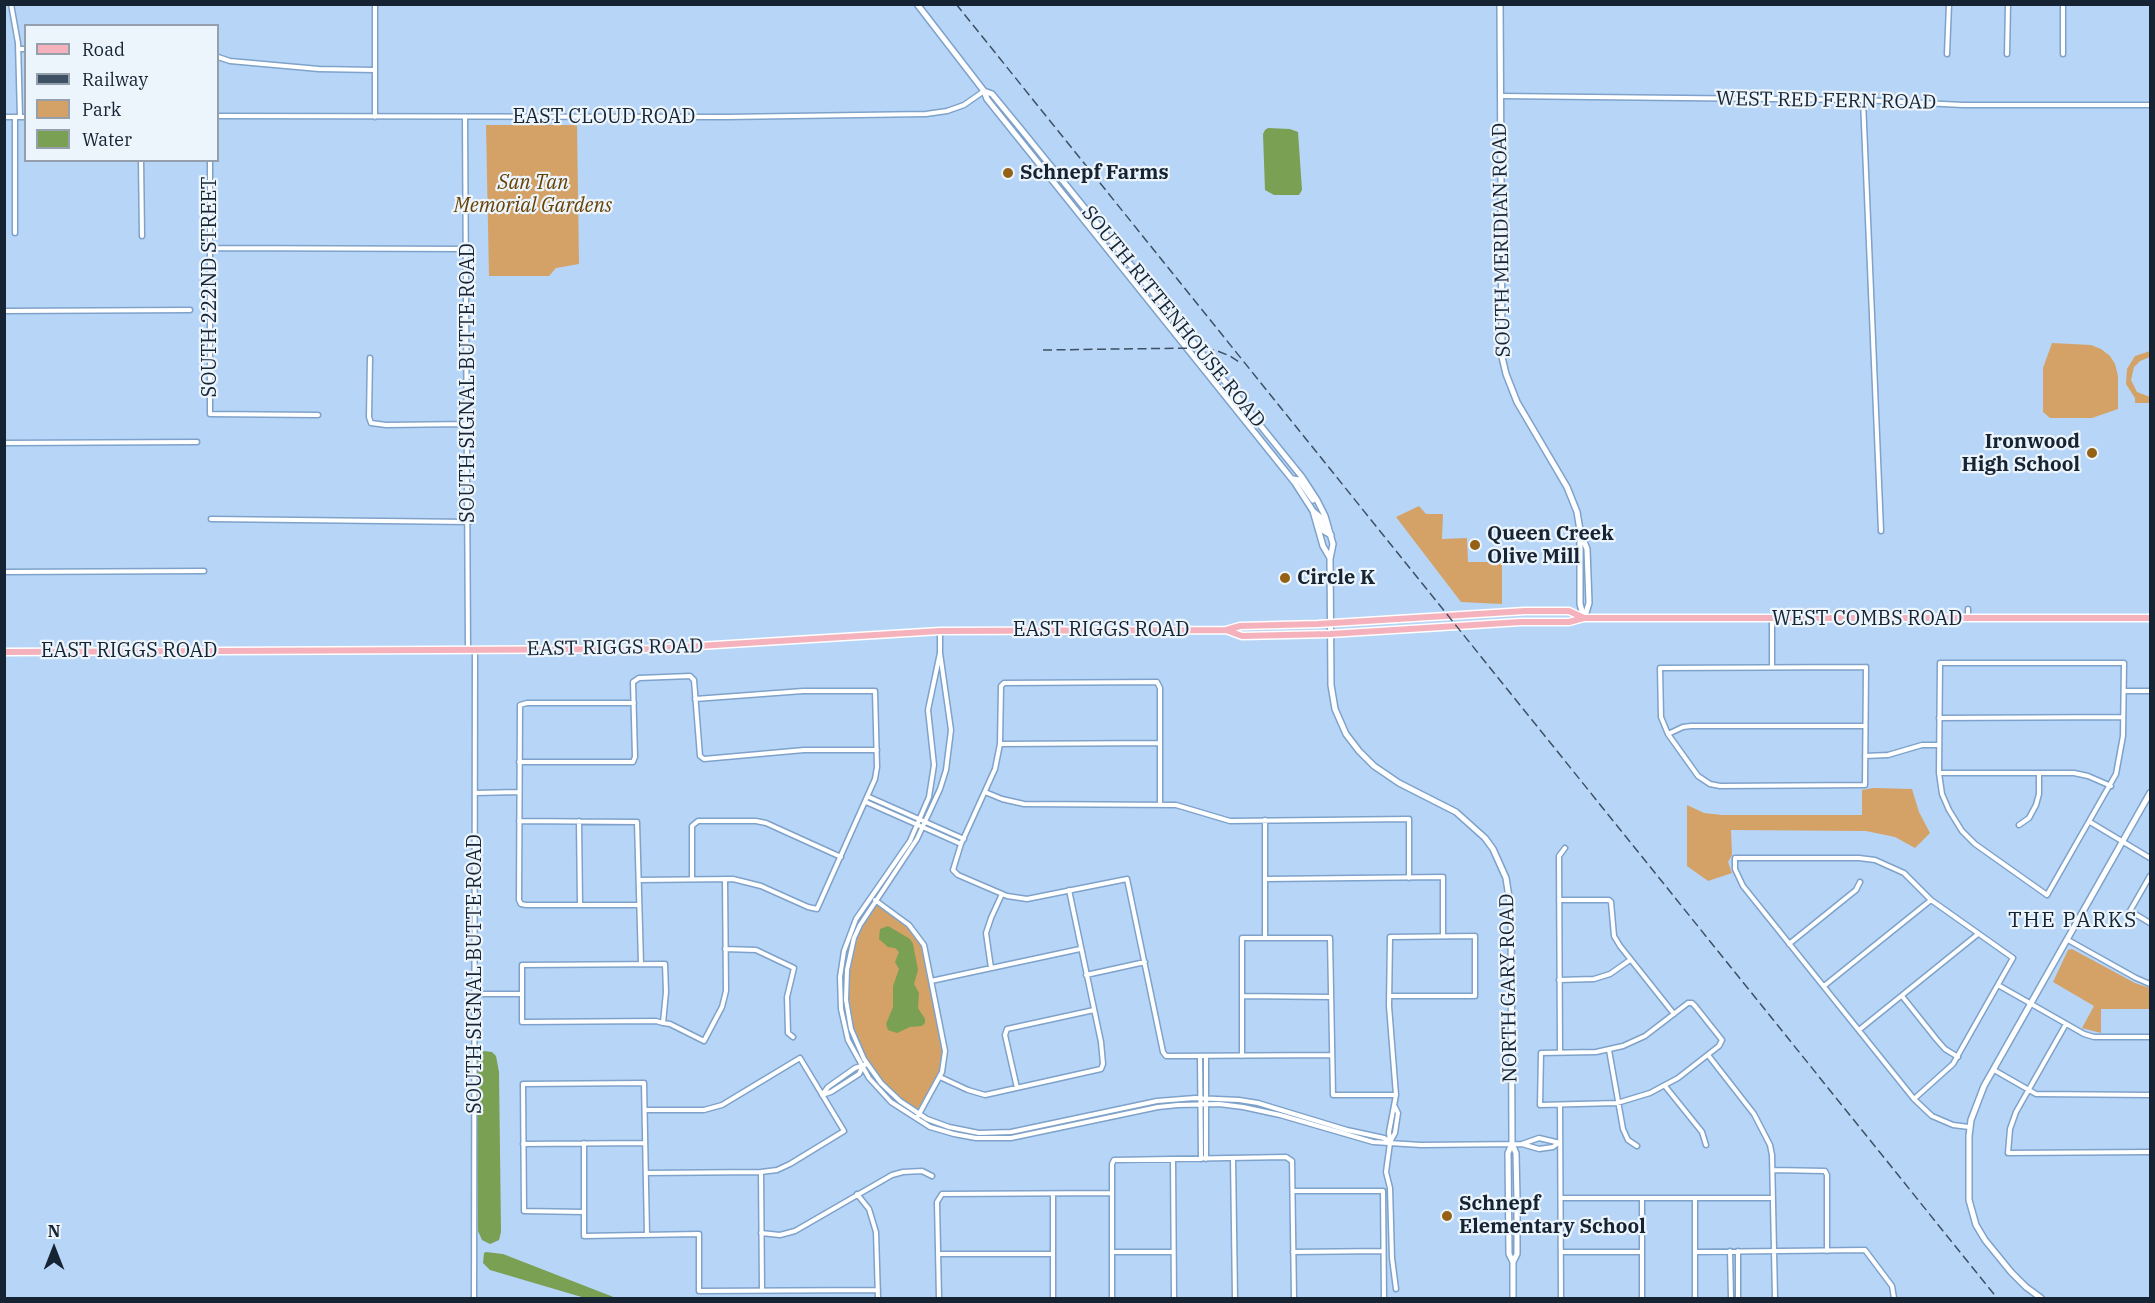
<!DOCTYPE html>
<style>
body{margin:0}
#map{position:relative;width:2155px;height:1303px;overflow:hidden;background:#b7d5f7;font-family:"IBM Plex Serif",serif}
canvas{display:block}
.frame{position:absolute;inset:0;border:6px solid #152333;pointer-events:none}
.legend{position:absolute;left:24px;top:24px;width:195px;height:138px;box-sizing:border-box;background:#ecf4fc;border:2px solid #96a0ac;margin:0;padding:8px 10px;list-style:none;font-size:18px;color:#152333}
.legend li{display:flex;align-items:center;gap:12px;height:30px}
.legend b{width:30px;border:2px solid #96a0ac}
.north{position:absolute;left:24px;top:1219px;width:60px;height:60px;-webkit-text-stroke:4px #ecf4fc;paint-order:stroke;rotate:0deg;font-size:16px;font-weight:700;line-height:24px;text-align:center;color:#152333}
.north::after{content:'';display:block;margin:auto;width:21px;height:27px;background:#152333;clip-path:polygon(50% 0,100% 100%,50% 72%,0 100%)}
</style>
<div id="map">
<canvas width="2155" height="1303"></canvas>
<div class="frame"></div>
<ul class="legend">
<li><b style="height:8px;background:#f5b2bd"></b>Road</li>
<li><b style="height:8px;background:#3e5064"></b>Railway</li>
<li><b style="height:16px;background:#d4a266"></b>Park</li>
<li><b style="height:16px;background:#79a053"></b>Water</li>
</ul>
<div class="north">N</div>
</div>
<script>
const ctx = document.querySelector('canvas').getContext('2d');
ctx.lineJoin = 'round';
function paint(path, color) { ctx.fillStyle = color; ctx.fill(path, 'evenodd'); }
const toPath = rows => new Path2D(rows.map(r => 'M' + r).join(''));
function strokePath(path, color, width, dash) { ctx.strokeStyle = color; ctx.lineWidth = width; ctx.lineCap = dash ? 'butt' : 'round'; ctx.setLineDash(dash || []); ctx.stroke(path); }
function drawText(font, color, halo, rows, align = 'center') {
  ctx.font = font + ' "IBM Plex Serif",serif'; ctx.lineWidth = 4.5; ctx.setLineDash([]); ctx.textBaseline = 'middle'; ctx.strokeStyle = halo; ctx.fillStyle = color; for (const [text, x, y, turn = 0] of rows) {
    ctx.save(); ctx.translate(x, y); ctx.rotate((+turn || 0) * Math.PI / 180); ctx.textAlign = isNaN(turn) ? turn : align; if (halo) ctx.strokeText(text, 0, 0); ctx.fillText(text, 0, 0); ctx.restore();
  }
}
paint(toPath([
 [486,125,577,125,579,264,556,268,549,276,489,276],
 [2052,343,2091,345,2101,349,2110,356,2115,364,2118,376,2118,409,2092,418,2050,418,2043,412,2043,368],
 [2150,351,2150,357,2140,361,2134,367,2131,380,2137,392,2150,397,2150,403,2135,403,2135,398,2126,384,2127,369,2135,356],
 [1419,506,1426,514,1443,514,1442,539,1467,538,1468,562,1502,562,1502,604,1461,602,1396,517],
 [1873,788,1912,789,1919,812,1930,833,1915,848,1895,837,1866,831,1731,830,1732,855,1728,862,1732,873,1708,881,1687,866,1687,805,1704,813,1722,815,1862,815,1862,790],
 [875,903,909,927,921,945,944,1052,938,1075,918,1112,892,1092,873,1069,860,1047,852,1021,848,989,851,962,858,935],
 [2072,949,2135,983,2150,988,2150,1009,2101,1009,2101,1033,2082,1028,2094,1006,2053,982,2068,950]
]), '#d4a266');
paint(toPath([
 [1268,128,1290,129,1298,132,1302,190,1299,195,1274,195,1265,190,1263,134,1265,130],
 [888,926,910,939,913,944,918,970,914,984,919,993,918,1008,925,1019,925,1023,922,1026,910,1027,897,1033,888,1030,886,1024,893,1007,893,986,899,969,895,962,899,952,895,948,888,947,879,939,880,929],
 [484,1051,492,1052,496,1056,499,1072,501,1232,499,1240,490,1244,482,1240,478,1231,476,1065,480,1055],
 [486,1252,503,1254,616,1298,585,1298,490,1270,483,1263,484,1253]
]), '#79a053');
const street = toPath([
 [11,4,18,43,20,117],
 [375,4,375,117],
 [18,49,26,49],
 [1947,54,1949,4],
 [2007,54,2008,4],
 [2063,54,2063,4],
 [218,57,230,61,319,69,375,70],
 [1501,96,1863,100,1963,105,2150,105],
 [1863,100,1881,531],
 [218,116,726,117,926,114,947,111,964,105,984,91],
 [4,117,26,117],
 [15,117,15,233],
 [465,117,468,650],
 [141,160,142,236],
 [210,160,210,414,318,415],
 [209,248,467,249],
 [4,311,190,310],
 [370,358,369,417,371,423,386,425,468,424],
 [4,443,197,442],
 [211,519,469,522],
 [4,572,204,571],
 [1968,609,1968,618],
 [1772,619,1772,667],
 [940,631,940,653,951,730,946,770,940,789,917,839,860,925,854,938,847,970,846,1000,851,1029,864,1059,881,1083,900,1101,927,1119,949,1127,979,1133,1011,1132,1157,1101,1195,1098,1239,1100,1258,1103,1347,1130,1384,1138,1390,1142],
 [940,653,928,710,934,765,929,797,910,841,856,919,844,951,840,977,841,1009,848,1040,869,1078,891,1102,930,1127,954,1134,976,1138,1011,1138,1158,1107,1178,1105,1219,1104,1243,1107,1280,1115,1373,1142,1421,1145,1522,1144,1539,1138,1560,1143],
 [1940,663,2124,663,2123,736,2116,774,2047,895,1975,844,1962,831,1949,810,1942,794,1939,773,1940,663],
 [1866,667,1865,785,1720,786,1710,784,1698,776,1668,734,1661,717,1660,668,1866,667],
 [2124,691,2150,691],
 [634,703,527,703,520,705,519,900,521,904,526,905,639,905],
 [1939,718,2123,717],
 [1668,734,1683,727,1691,726,1865,726],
 [1000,744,1160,743],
 [1865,756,1888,755,1922,745,1939,745],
 [519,762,633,762,635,757,633,682,639,678,690,676,694,680,700,756,704,759,804,750,877,750],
 [1939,773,2074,773,2088,776,2111,786],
 [985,792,1002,799,1024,804,1176,805,1230,821,1409,819,1409,878],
 [475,793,519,792],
 [869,797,964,839],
 [866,802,961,844],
 [1160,804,1160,688,1157,682,1004,683,1001,686,1000,744,995,769,961,844,953,870,958,875,1007,896,1027,899,1127,879,1163,1052,1166,1056,1332,1055],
 [1265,820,1265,938],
 [519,821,637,822,641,964],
 [579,821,580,905],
 [2090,822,2150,858],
 [2019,825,2029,818,2036,805,2039,794,2039,773],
 [2150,876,2130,911,2150,923],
 [692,879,692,826,698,821,756,821,766,823,841,857],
 [1266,879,1443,877,1443,936],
 [639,880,733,879,761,886,808,907,817,909,875,779,877,767,875,691,803,691,695,699],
 [875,900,909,925,924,945,945,1051,942,1072,918,1116],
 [1559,900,1609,900,1611,902,1614,936,1620,946,1674,1014],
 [2068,940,2136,978,2150,984],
 [1789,944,1856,890,1860,882],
 [725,949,756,950,794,968,787,997,788,1033,793,1037],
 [991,968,986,933,991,918,1002,894],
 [1086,975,1145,962],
 [1559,980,1594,979,1610,974,1630,960],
 [931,981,1080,949],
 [1998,985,2084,1034,2094,1037,2150,1037],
 [1824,986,1931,900],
 [475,994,522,994],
 [1242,996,1331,997],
 [1389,996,1475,996,1475,936,1390,937,1389,1006,1396,1095,1389,1132,1390,1143,1386,1172,1390,1188,1392,1258,1396,1289],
 [1902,996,1937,1040,1945,1049,1958,1057],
 [1688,1003,1692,1003,1695,1006,1722,1040,1719,1046,1678,1078,1650,1093,1617,1103,1540,1105,1541,1053,1596,1052,1623,1046,1645,1036,1688,1003],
 [663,1023,666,992,665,964,522,965,522,1022,656,1021,663,1023,670,1024,704,1041,722,1007,726,991,725,879],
 [2066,1024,2016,1112,2010,1129,2008,1153,2150,1152],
 [1859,1030,1978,934],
 [1609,1050,1623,1129,1628,1140,1637,1146],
 [1560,1052,1559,856,1565,848],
 [1708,1055,1754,1114,1770,1145,1772,1155,1775,1298],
 [1200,1056,1201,1159],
 [1206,1056,1206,1159],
 [1242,1056,1242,938,1330,938,1333,1095,1396,1095],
 [1994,1070,2036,1094,2150,1095],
 [940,1077,968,1090,985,1095,1101,1069,1103,1064,1101,1042,1069,890],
 [1665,1086,1702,1132,1706,1145],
 [1017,1088,1005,1035,1007,1029,1094,1010],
 [822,1095,828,1087,855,1068,867,1064],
 [822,1095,831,1092,859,1074,862,1068],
 [1914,1099,1953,1064,2013,958,1931,900,1904,873,1875,860,1859,858,1735,858,1735,869,1743,886,1914,1099,1932,1116,1953,1125,1969,1127],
 [1560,1105,1561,1298],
 [645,1110,704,1110,722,1105,800,1058,844,1131,790,1164,777,1170,761,1172,646,1173],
 [1390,1142,1395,1133,1398,1113,1395,1107],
 [584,1143,584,1236,699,1234,699,1291,878,1290],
 [523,1144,645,1143],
 [1522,1144,1539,1149,1553,1147,1557,1144],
 [1233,1158,1235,1298],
 [1173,1159,1174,1298],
 [1773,1170,1825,1171,1827,1175,1827,1251],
 [761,1172,762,1290],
 [1293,1191,1383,1191,1384,1298],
 [857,1194,869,1209,876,1232,878,1298],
 [1053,1194,1053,1298],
 [1561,1198,1773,1198],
 [1642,1198,1642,1298],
 [1695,1198,1695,1298],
 [584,1212,524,1211,523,1084,644,1083,647,1235],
 [761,1233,780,1235,795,1231,892,1175,903,1172,922,1171,932,1176],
 [1730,1251,1731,1298],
 [1738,1251,1738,1298],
 [1112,1252,1173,1252],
 [1293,1252,1383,1251],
 [1561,1252,1642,1252],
 [1695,1252,1865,1250,1892,1286,1894,1298],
 [938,1254,1053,1254],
 [474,1298,475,649],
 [939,1298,937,1202,942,1194,1112,1193],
 [1112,1298,1112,1164,1114,1160,1286,1157,1292,1161,1294,1298]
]);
const secondary = toPath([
 [917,4,984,91,987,99,1295,483,1313,511,1323,546,1330,558],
 [1500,4,1502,357,1506,374,1517,402,1567,487,1577,512,1580,530,1580,604,1584,618],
 [984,91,992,94,1020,128,1302,477,1317,500,1325,516,1333,544,1330,559,1331,685,1335,709,1346,734,1359,751,1374,766,1399,783,1456,812,1485,838,1493,849,1506,878,1511,910,1512,1144,1508,1153,1509,1254,1513,1262],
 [1293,479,1299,480,1313,500],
 [1314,512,1320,517,1324,531,1331,535],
 [1581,534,1587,549,1589,603,1585,616],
 [1512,1144,1516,1153,1517,1199,1517,1254,1513,1262,1513,1298],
 [2041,1298,2026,1287,2011,1272,1985,1240,1976,1225,1969,1200,1969,1136,1971,1120,1984,1086,2150,793]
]);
const primary = toPath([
 [1226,630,1242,636,1330,634,1521,622,1569,622,1584,618,2150,618],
 [4,652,650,649,940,631,1226,630,1240,626,1318,624,1525,611,1569,611,1584,618]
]);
strokePath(street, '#7ea2ca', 7);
strokePath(secondary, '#7ea2ca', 8);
strokePath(primary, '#fff', 9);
strokePath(street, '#fff', 4);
strokePath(secondary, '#fff', 5);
strokePath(primary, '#f5b2bd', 6);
strokePath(toPath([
 [956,4,1997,1298],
 [1043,350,1197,348,1215,350,1230,356,1239,362]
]), '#3e5064', 1.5, [9, 4.5]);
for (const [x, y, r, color] of [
 [1008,173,6,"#956115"],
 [2092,453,6,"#956115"],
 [1475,545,6,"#956115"],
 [1285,578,6,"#956115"],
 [1447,1216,6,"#956115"]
]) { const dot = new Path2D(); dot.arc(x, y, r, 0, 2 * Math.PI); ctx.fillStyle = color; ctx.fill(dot); strokePath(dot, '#ecf4fc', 2); }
drawText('20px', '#152333', '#ecf4fc', [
 ["WEST RED FERN ROAD",1826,101,1],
 ["EAST CLOUD ROAD",604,117],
 ["SOUTH MERIDIAN ROAD",1502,240,-91],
 ["SOUTH 222ND STREET",210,287,-90],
 ["SOUTH RITTENHOUSE ROAD",1173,317,51],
 ["SOUTH SIGNAL BUTTE ROAD",468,383,-90],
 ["WEST COMBS ROAD",1867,619],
 ["EAST RIGGS ROAD",1101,630],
 ["EAST RIGGS ROAD",615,648,-1],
 ["EAST RIGGS ROAD",129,651],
 ["SOUTH SIGNAL BUTTE ROAD",475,974,-90],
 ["NORTH GARY ROAD",1509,988,-91]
]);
drawText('bold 20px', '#152333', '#ecf4fc', [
 ["Schnepf Farms",1020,173],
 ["Ironwood",2080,442,"right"],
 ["High School",2080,465,"right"],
 ["Queen Creek",1487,534],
 ["Olive Mill",1487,557],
 ["Circle K",1297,578],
 ["Schnepf",1459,1204],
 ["Elementary School",1459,1227]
], 'left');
drawText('italic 20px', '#674003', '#ecf4fc', [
 ["San Tan",533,183],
 ["Memorial Gardens",533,206]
]);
ctx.letterSpacing = '1.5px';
drawText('21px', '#152333', '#ecf4fc', [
 ["THE PARKS",2073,921]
]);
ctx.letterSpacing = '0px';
</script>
